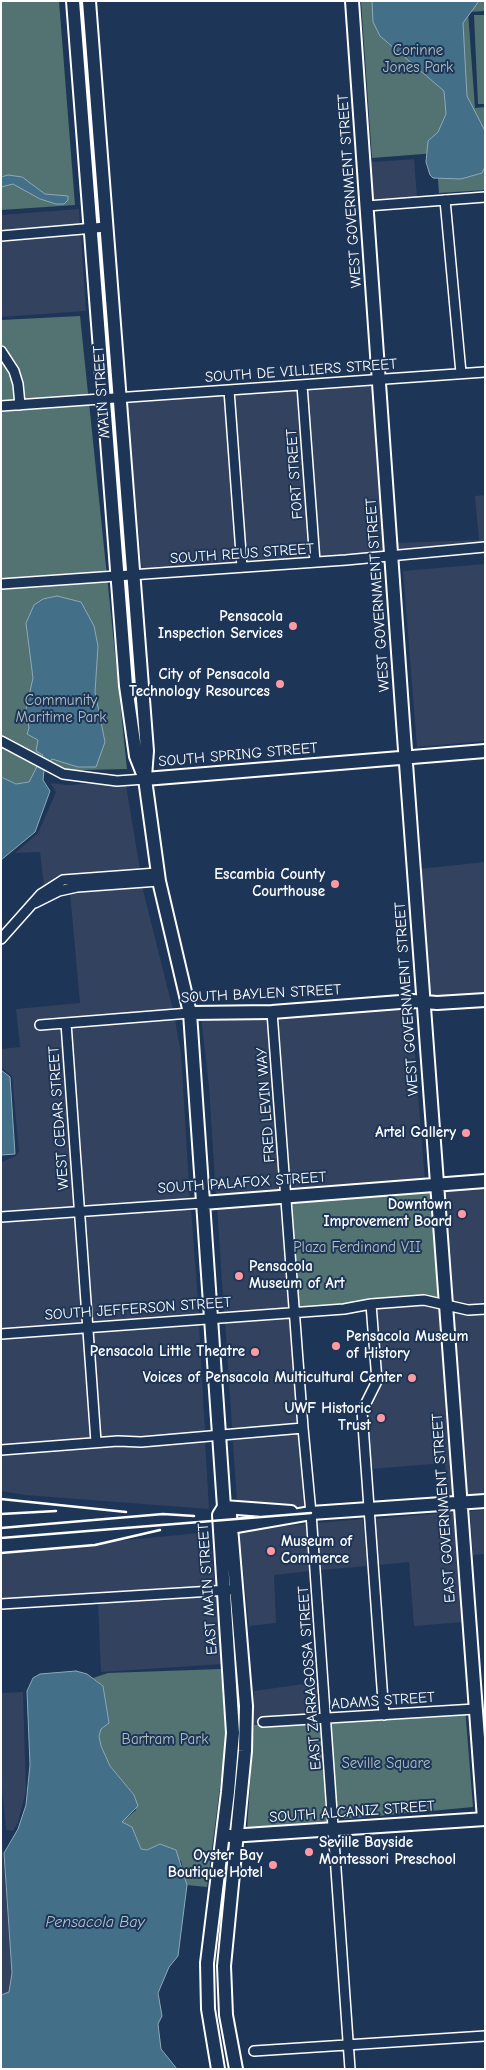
<!DOCTYPE html>
<style>
body{margin:0}
#map{position:relative;width:486px;height:2070px;overflow:hidden;background:#1d3557;font-family:"Comic Neue",sans-serif}
canvas{display:block}
.frame{position:absolute;inset:0;border:2px solid #fff;pointer-events:none}
</style>
<div id="map">
<canvas width="486" height="2070"></canvas>
<div class="frame"></div>
</div>
<script>
const ctx = document.querySelector('canvas').getContext('2d');
ctx.lineJoin = 'round';
function paint(path, color) { ctx.fillStyle = color; ctx.fill(path, 'evenodd'); }
const toPath = rows => new Path2D(rows.map(r => 'M' + r).join(''));
function strokePath(path, color, width, dash) { ctx.strokeStyle = color; ctx.lineWidth = width; ctx.lineCap = dash ? 'butt' : 'round'; ctx.setLineDash(dash || []); ctx.stroke(path); }
function drawText(font, color, halo, rows, align = 'center') {
  ctx.font = font + ' "Comic Neue",sans-serif'; ctx.lineWidth = 4; ctx.setLineDash([]); ctx.textBaseline = 'middle'; ctx.strokeStyle = halo; ctx.fillStyle = color; for (const [text, x, y, turn = 0] of rows) {
    ctx.save(); ctx.translate(x, y); ctx.rotate((+turn || 0) * Math.PI / 180); ctx.textAlign = isNaN(turn) ? turn : align; if (halo) ctx.strokeText(text, 0, 0); ctx.fillText(text, 0, 0); ctx.restore();
  }
}
paint(toPath([
 [369,159,373,162,414,159,417,198,372,201],
 [79,209,80,226,1,232,1,215],
 [81,234,86,311,1,317,1,241],
 [375,384,387,552,247,563,234,394],
 [224,395,237,563,142,571,127,402],
 [485,495,485,543,397,551,396,543,479,540,475,496],
 [485,564,485,741,417,747,403,571],
 [50,783,68,785,94,783,126,785,140,870,62,876,44,886,40,852,15,853,38,833,56,792],
 [485,862,485,995,429,998,418,869],
 [142,886,173,1010,34,1021,36,1029,62,1027,74,1207,1,1212,1,1162,16,1156,19,1152,12,1076,1,1067,1,1049,20,1047,16,1009,80,1003,70,893],
 [411,1005,425,1182,291,1191,278,1016],
 [268,1016,281,1192,216,1198,209,1086,201,1017],
 [175,1019,181,1054,190,1199,84,1207,71,1027],
 [485,1186,485,1305,469,1306,450,1302,442,1190],
 [282,1201,289,1308,224,1312,217,1206],
 [191,1208,199,1314,92,1322,85,1215],
 [75,1216,83,1323,1,1329,1,1221],
 [424,1305,441,1309,455,1498,448,1498,445,1463,370,1469,366,1411,382,1381,376,1308],
 [451,1311,469,1314,485,1313,485,1496,465,1497],
 [290,1317,305,1507,237,1503,225,1321],
 [199,1323,205,1432,141,1438,101,1438,93,1331],
 [83,1332,91,1438,1,1445,1,1338],
 [205,1440,209,1509,25,1495,1,1491,1,1454,118,1445,142,1446],
 [485,1510,485,1554,473,1555,470,1511],
 [456,1512,464,1622,414,1626,409,1562,377,1565,373,1519],
 [363,1519,367,1566,320,1570,317,1523],
 [307,1524,311,1571,274,1575,276,1623,249,1626,239,1530],
 [210,1532,215,1586,1,1600,1,1552],
 [216,1595,223,1664,101,1672,98,1602],
 [318,1682,321,1714,258,1717,258,1724,254,1725,254,1691],
 [23,1692,26,1791,18,1822,13,1831,6,1830,1,1778,1,1693],
 [1,1826,12,1973,9,1992,1,1995]
]), '#33425f');
paint(toPath([
 [1,1,59,1,75,205,1,210],
 [361,1,485,1,485,11,468,12,475,108,485,107,485,190,439,193,436,153,372,158],
 [474,15,485,15,485,104,478,104],
 [80,316,127,769,36,771,29,782,16,784,1,777,1,320],
 [437,1186,446,1305,424,1300,294,1312,286,1196],
 [221,1669,226,1741,207,1887,187,1885,181,1861,160,1844,147,1850,141,1849,132,1827,122,1822,136,1810,134,1795,110,1766,101,1746,99,1736,101,1729,109,1723,103,1686,93,1678,108,1673],
 [465,1707,473,1807,345,1819,337,1816,331,1724,337,1715],
 [321,1723,329,1825,247,1831,254,1725]
]), '#537372');
const water = toPath([
 [372,1,479,1,463,23,467,96,485,131,485,167,482,173,461,179,433,178,430,175,426,162,428,141,438,132,446,114,444,91,380,36,373,22,372,1],
 [8,175,22,177,45,194,68,196,68,200,64,204,56,204,40,199,13,184,1,187,1,177,8,175],
 [57,596,81,602,94,626,98,646,95,692,105,742,96,767,78,767,52,759,44,771,43,780,50,791,35,832,1,860,1,777,16,784,29,782,43,755,36,751,38,740,27,734,29,728,26,709,33,678,26,623,34,605,43,599,57,596],
 [1,1070,10,1077,15,1154,1,1155,1,1070],
 [76,1671,87,1674,103,1686,109,1723,101,1729,99,1736,101,1746,110,1766,134,1795,138,1806,122,1822,132,1827,141,1849,147,1850,160,1844,176,1850,187,1885,178,1956,169,1967,158,1993,162,2016,158,2024,161,2049,177,2069,1,2069,1,1995,9,1992,12,1973,4,1853,18,1829,26,1805,30,1765,27,1691,33,1678,40,1674,76,1671]
]);
paint(water, '#436f88');
strokePath(water, '#8ea9b8', 1);
const street = toPath([
 [445,200,461,373],
 [367,206,485,197],
 [1,236,106,227],
 [1,351,14,371,18,384,20,405],
 [302,385,315,562],
 [229,390,242,567],
 [1,406,485,372],
 [1,584,346,560,485,547],
 [1,741,63,774,117,781,145,779],
 [35,903,59,891,77,887,159,881],
 [1,939,41,894,63,880,157,873],
 [272,1012,303,1428,311,1513,350,2069],
 [66,1023,96,1442],
 [40,1025,190,1013],
 [1,1217,203,1203],
 [371,1304,377,1381,362,1411,384,1715],
 [1,1334,344,1309,371,1304,424,1300,468,1310,485,1309],
 [1,1450,118,1441,141,1442,303,1428],
 [1,1604,229,1590],
 [263,1722,475,1709],
 [254,2051,485,2036]
]);
const secondary = toPath([
 [73,1,126,686,136,756,145,779,159,881,190,1013,224,1507],
 [89,1,147,751,145,777],
 [352,1,403,723,484,1819],
 [145,779,485,751],
 [190,1013,272,1012,413,1001,437,1003,485,1000],
 [203,1203,485,1181],
 [224,1507,230,1515,231,1527,246,1706,245,1751,224,1966,226,2015,236,2069],
 [224,1507,291,1512],
 [225,1528,311,1513,485,1501],
 [230,1836,485,1819],
 [218,2069,208,2009,207,1963,228,1792,233,1733,219,1515,224,1507]
]);
strokePath(street, '#fff', 12);
strokePath(secondary, '#fff', 16);
strokePath(street, '#1d3557', 9);
strokePath(secondary, '#1d3557', 12);
strokePath(toPath([
 [1,1499,126,1512],
 [1,1514,56,1511],
 [1,1528,163,1514,194,1516],
 [1,1538,311,1513],
 [1,1553,95,1545,160,1530]
]), '#fff', 2.5);
for (const [x, y, r, color] of [
 [293,626,5,"#ff9aa2"],
 [280,684,5,"#ff9aa2"],
 [335,884,5,"#ff9aa2"],
 [466,1133,5,"#ff9aa2"],
 [462,1214,5,"#ff9aa2"],
 [239,1276,5,"#ff9aa2"],
 [336,1346,5,"#ff9aa2"],
 [255,1352,5,"#ff9aa2"],
 [412,1378,5,"#ff9aa2"],
 [381,1418,5,"#ff9aa2"],
 [271,1551,5,"#ff9aa2"],
 [309,1852,5,"#ff9aa2"],
 [273,1865,5,"#ff9aa2"]
]) { const dot = new Path2D(); dot.arc(x, y, r, 0, 2 * Math.PI); ctx.fillStyle = color; ctx.fill(dot); strokePath(dot, '#1d3557', 2); }
drawText('15px', '#b2c0c0', '#1d3557', [
 ["Corinne",418,51],
 ["Jones Park",418,68],
 ["Community",61,701],
 ["Maritime Park",61,718],
 ["Plaza Ferdinand VII",357,1248],
 ["Bartram Park",165,1740],
 ["Seville Square",386,1764]
]);
drawText('15px', '#fff', '#1d3557', [
 ["WEST GOVERNMENT STREET",350,191,-94],
 ["SOUTH DE VILLIERS STREET",301,371,-4],
 ["MAIN STREET",102,392,-94],
 ["FORT STREET",295,474,-94],
 ["SOUTH REUS STREET",242,554,-4],
 ["WEST GOVERNMENT STREET",378,595,-94],
 ["SOUTH SPRING STREET",238,755,-5],
 ["SOUTH BAYLEN STREET",261,994,-3],
 ["WEST GOVERNMENT STREET",407,999,-94],
 ["FRED LEVIN WAY",266,1105,-94],
 ["WEST CEDAR STREET",59,1118,-94],
 ["SOUTH PALAFOX STREET",242,1183,-4],
 ["SOUTH JEFFERSON STREET",138,1309,-4],
 ["EAST GOVERNMENT STREET",444,1508,-94],
 ["EAST MAIN STREET",208,1589,-94],
 ["EAST ZARRAGOSSA STREET",310,1678,-94],
 ["ADAMS STREET",383,1701,-4],
 ["SOUTH ALCANIZ STREET",352,1812,-4]
]);
drawText('bold 15px', '#fff', '#1d3557', [
 ["Pensacola",283,617],
 ["Inspection Services",283,634],
 ["City of Pensacola",270,675],
 ["Technology Resources",270,692],
 ["Escambia County",325,875],
 ["Courthouse",325,892],
 ["Artel Gallery",456,1133],
 ["Downtown",452,1205],
 ["Improvement Board",452,1222],
 ["Pensacola",249,1267,"left"],
 ["Museum of Art",249,1284,"left"],
 ["Pensacola Museum",346,1337,"left"],
 ["of History",346,1354,"left"],
 ["Pensacola Little Theatre",245,1352],
 ["Voices of Pensacola Multicultural Center",402,1378],
 ["UWF Historic",371,1409],
 ["Trust",371,1426],
 ["Museum of",281,1542,"left"],
 ["Commerce",281,1559,"left"],
 ["Seville Bayside",319,1843,"left"],
 ["Montessori Preschool",319,1860,"left"],
 ["Oyster Bay",263,1856],
 ["Boutique Hotel",263,1873]
], 'right');
drawText('italic 16px', '#b4c5cf', '#1d3557', [
 ["Pensacola Bay",95,1922]
]);
</script>
